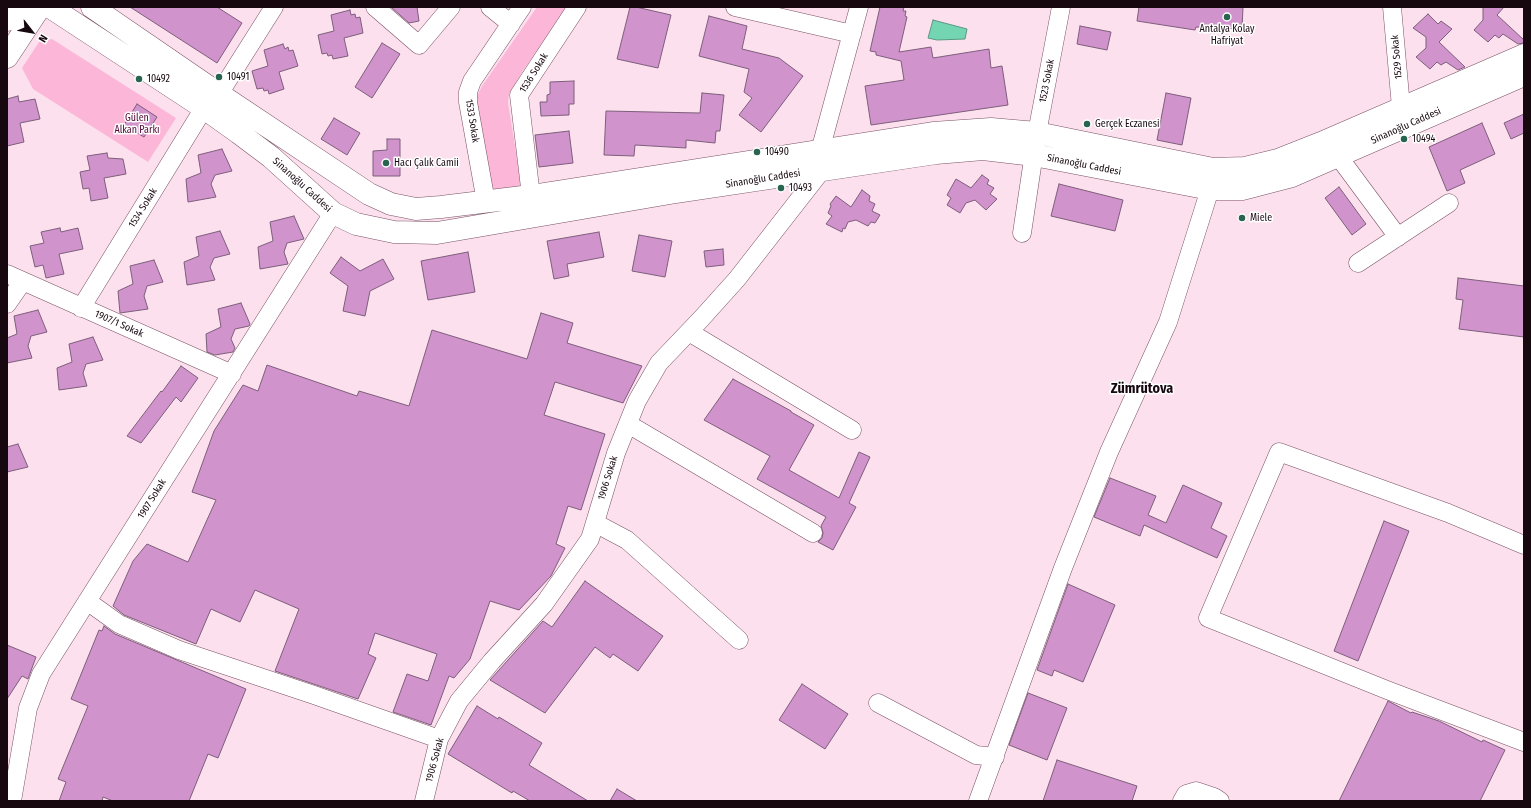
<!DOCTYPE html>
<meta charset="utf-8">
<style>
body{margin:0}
#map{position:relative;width:1531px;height:808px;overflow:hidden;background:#fce0ed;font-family:"Fira Sans Condensed",sans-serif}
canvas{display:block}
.frame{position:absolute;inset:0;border:8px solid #170810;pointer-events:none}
.north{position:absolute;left:12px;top:12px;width:40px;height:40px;-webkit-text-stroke:3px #fff;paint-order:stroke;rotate:121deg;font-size:11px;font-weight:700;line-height:16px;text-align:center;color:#170810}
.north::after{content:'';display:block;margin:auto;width:14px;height:18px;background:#170810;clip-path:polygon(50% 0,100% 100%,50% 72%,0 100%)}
</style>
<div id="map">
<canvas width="1531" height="808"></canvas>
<div class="frame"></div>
<div class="north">N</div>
</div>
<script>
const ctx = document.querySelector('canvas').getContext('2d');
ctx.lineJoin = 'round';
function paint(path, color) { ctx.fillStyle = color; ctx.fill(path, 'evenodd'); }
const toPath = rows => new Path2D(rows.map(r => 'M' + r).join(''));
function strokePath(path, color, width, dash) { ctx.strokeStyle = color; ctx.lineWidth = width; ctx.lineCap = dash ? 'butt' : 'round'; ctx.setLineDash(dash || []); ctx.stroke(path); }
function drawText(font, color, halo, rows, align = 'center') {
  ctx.font = font + ' "Fira Sans Condensed",sans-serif'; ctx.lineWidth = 3; ctx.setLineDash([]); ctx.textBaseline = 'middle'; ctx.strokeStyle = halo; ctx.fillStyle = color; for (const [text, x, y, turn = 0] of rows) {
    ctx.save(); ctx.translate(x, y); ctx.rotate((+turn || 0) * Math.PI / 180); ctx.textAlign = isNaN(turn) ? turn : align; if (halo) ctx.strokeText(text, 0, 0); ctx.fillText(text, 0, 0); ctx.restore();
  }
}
paint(toPath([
 [537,7,567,7,522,72,509,94,508,103,522,189,491,194,481,144,477,96,482,86],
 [52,39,176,118,148,162,33,89,22,68,39,42]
]), '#fcb7d8');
const water = toPath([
 [933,20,967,29,965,39,937,40,928,38,933,20]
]);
paint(water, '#74d5b3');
strokePath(water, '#589882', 1);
const building = toPath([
 [130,7,217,7,242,23,217,63,130,7],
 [391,7,417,7,419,21,409,23,391,7],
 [630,7,636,7,671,15,658,68,617,59,630,7],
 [880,7,904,7,903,11,906,11,905,16,907,17,899,52,931,47,933,58,989,49,991,68,1002,66,1008,105,871,125,865,86,904,80,901,61,876,55,876,52,870,51,880,7],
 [1139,7,1243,7,1242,29,1196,27,1195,30,1137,21,1139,7],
 [1483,7,1504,7,1497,15,1524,40,1524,43,1518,44,1503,34,1499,38,1495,35,1488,42,1474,30,1483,20,1483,7],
 [350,10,351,15,355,14,356,18,360,17,363,33,344,38,348,56,333,59,332,55,328,56,327,53,322,54,318,35,334,31,331,15,350,10],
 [1428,14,1438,24,1441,21,1452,29,1439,42,1465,67,1458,70,1446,62,1441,65,1437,62,1430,69,1416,57,1426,48,1426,37,1413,28,1428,14],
 [709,16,747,26,742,49,779,58,803,76,761,132,739,115,752,98,744,92,749,69,699,56,709,16],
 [1080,26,1111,32,1107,50,1077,44,1080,26],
 [382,43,400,54,372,98,355,87,382,43],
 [283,44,285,49,288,47,289,51,293,50,298,66,279,72,284,89,269,94,268,90,264,91,263,88,257,89,252,71,268,66,264,50,283,44],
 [574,81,574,104,569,104,569,115,541,116,540,102,547,102,547,95,550,94,550,82,574,81],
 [702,93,724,95,720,131,716,131,715,143,686,140,686,148,635,145,634,156,604,155,606,111,700,113,702,93],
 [1166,93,1191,98,1182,145,1157,140,1166,93],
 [18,96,19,102,35,99,40,119,20,123,24,142,7,146,7,99,18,96],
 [137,104,157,117,144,137,124,125,137,104],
 [1524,114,1524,133,1511,139,1504,123,1524,114],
 [334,118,360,133,347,155,321,139,334,118],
 [1482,123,1495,154,1460,170,1465,183,1447,191,1429,147,1482,123],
 [569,131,573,163,539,167,535,135,569,131],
 [387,139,400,139,400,176,373,176,373,151,387,150,387,139],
 [222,149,232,171,215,175,211,184,216,197,188,202,186,179,201,173,198,155,222,149],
 [107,153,108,158,123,159,126,174,104,178,108,198,91,201,89,188,83,189,80,172,90,170,87,156,107,153],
 [982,175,989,180,987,184,994,188,990,194,997,199,986,210,975,200,966,203,960,213,947,205,951,198,947,195,956,179,971,188,982,175],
 [1059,184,1123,200,1115,231,1051,216,1059,184],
 [1339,187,1366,224,1352,235,1325,198,1339,187],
 [862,190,870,196,869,201,875,204,872,211,880,215,875,223,871,222,868,226,856,220,848,222,845,229,843,228,842,232,826,224,832,216,828,213,831,206,830,204,836,196,851,207,862,190],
 [294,216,304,239,287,243,284,252,288,264,260,269,258,247,273,241,270,222,294,216],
 [60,228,61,232,78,228,83,249,59,254,64,274,46,278,43,265,35,267,30,246,44,243,41,232,60,228],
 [220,231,230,254,214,258,210,267,215,280,187,285,184,262,199,256,196,237,220,231],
 [599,232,604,257,567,264,569,276,554,279,547,241,599,232],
 [639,235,672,241,665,277,632,271,639,235],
 [723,249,724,265,706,267,704,251,723,249],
 [468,252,475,292,428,300,421,261,468,252],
 [341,257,360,271,383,259,394,279,370,291,365,316,343,311,348,286,330,273,341,257],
 [154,260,163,282,147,286,144,296,148,309,120,313,118,291,133,284,130,266,154,260],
 [1458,278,1524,286,1524,337,1459,329,1463,300,1456,299,1458,278],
 [241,303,250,324,249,326,235,329,231,339,235,348,233,352,215,355,207,352,206,334,221,327,218,309,241,303],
 [38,310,47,332,31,336,28,346,32,358,7,363,7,338,17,334,14,316,38,310],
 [541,313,573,323,567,343,642,366,623,403,555,382,544,415,605,434,581,510,568,506,556,544,565,548,551,576,519,610,490,601,470,659,454,678,449,676,431,725,393,712,407,674,428,681,437,654,375,633,368,654,376,658,358,699,275,671,299,609,255,590,240,622,211,609,196,644,124,615,113,606,133,561,147,544,188,562,216,500,192,492,214,431,243,385,258,391,267,365,357,396,359,391,409,406,432,330,527,359,541,313],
 [93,337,103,360,86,364,83,373,87,386,59,390,57,368,72,362,69,344,93,337],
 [181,366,198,378,181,402,176,397,141,443,127,436,161,391,162,392,181,366],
 [733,379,791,411,791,412,814,425,789,470,839,498,859,452,870,457,849,503,856,507,833,550,818,542,822,538,823,533,821,526,826,517,757,479,770,456,704,420,733,379],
 [18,444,28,467,7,472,7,447,18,444],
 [1110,478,1156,496,1148,515,1166,523,1183,485,1222,503,1211,528,1227,536,1217,558,1144,525,1140,536,1094,517,1110,478],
 [1384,521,1409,531,1358,661,1334,651,1384,521],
 [585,581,663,636,638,671,613,654,610,658,595,647,545,713,490,680,543,621,552,627,585,581],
 [1068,584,1115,605,1083,682,1054,670,1052,676,1037,670,1068,584],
 [104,626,115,634,246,689,218,758,208,754,189,801,113,801,103,797,102,801,59,801,66,782,58,779,88,706,71,699,99,630,102,631,104,626],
 [7,645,36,657,28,679,22,676,7,699,7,645],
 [802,684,848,714,825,749,779,720,802,684],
 [1028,693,1067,708,1047,760,1009,745,1028,693],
 [1388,701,1411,713,1412,712,1439,721,1482,742,1483,740,1505,750,1480,801,1339,801,1388,701],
 [477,706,498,719,499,717,542,743,529,765,588,801,530,801,513,791,512,793,448,754,477,706],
 [1057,760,1137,786,1132,801,1043,801,1057,760],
 [617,789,637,801,610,801,617,789]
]);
paint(building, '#d093cc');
strokePath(building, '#7d5e7b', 1);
const minor = toPath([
 [375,7,419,45,451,7],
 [490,7,511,24],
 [735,7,852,34],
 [1392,7,1401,107],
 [219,94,274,7],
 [820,151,859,7],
 [1338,156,1398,237],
 [531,196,519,95,577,7],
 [486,202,468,102,468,92,472,81,522,7],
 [1022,233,1037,133,1061,7],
 [1358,263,1449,203],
 [7,274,232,374],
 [7,304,23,281],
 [81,308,204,108],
 [689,332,852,430],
 [628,424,813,533],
 [595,523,627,540,739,640],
 [1524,545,1448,513,1279,452,1208,618,1387,690,1524,742],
 [87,601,119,624,179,650,314,695,439,739],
 [878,703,976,755,995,757],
 [12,801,28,708,41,674,333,213],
 [424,801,439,739,459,701,492,661,544,604,590,539,616,453,637,401,659,363,701,319,737,279,822,170],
 [978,801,1063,568,1109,452,1168,322,1210,189],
 [1182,801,1186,794,1196,791,1214,797,1220,801]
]);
const major = toPath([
 [50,7,204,108,239,133,271,157,333,213,356,224,394,232,437,233,670,193,936,153,983,149,1034,155,1210,189,1242,189,1292,176,1524,75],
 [92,7,219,94,369,194,391,204,416,209,441,207,531,196,933,133,991,129,1037,133,1213,169,1245,168,1278,160,1321,143,1524,55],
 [7,20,16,7],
 [7,57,40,7]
]);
strokePath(minor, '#7a5265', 19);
strokePath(major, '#7a5265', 23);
strokePath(minor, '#fff', 18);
strokePath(major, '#fff', 22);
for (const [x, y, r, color] of [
 [1227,17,4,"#286551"],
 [219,77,4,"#286551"],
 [139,79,4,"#286551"],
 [1087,124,4,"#286551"],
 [1404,139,4,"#286551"],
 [757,152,4,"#286551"],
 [386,163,4,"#286551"],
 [781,188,4,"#286551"],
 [1242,218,4,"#286551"]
]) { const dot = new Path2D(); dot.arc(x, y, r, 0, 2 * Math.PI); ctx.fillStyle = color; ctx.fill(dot); strokePath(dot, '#fff', 1.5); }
drawText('10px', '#170810', '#fff', [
 ["Antalya Kolay",1227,29,"center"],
 ["Hafriyat",1227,41,"center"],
 ["10491",227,77],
 ["10492",147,79],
 ["Gerçek Eczanesi",1095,124],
 ["10494",1412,139],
 ["10490",765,152],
 ["Hacı Çalık Camii",394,163],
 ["10493",789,188],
 ["Miele",1250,218]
], 'left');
drawText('10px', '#170810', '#fff', [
 ["1529 Sokak",1397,57,-95],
 ["1536 Sokak",534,73,-58],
 ["1523 Sokak",1047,81,-79],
 ["1533 Sokak",472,121,81],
 ["Si̇nanoğlu Caddesi",1406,126,-24],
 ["Si̇nanoğlu Caddesi",1084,165,11],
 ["Si̇nanoğlu Caddesi",763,179,-9],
 ["Si̇nanoğlu Caddesi",302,185,42],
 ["1534 Sokak",143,208,-58],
 ["1907/1 Sokak",119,324,24],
 ["1906 Sokak",608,478,-73],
 ["1907 Sokak",152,499,-58],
 ["1906 Sokak",435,760,-75]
]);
drawText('10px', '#4e0933', '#fff', [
 ["Gülen",137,118],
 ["Alkan Parkı",137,130]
]);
drawText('bold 14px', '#170810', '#fff', [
 ["Zümrütova",1142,389]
]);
</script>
